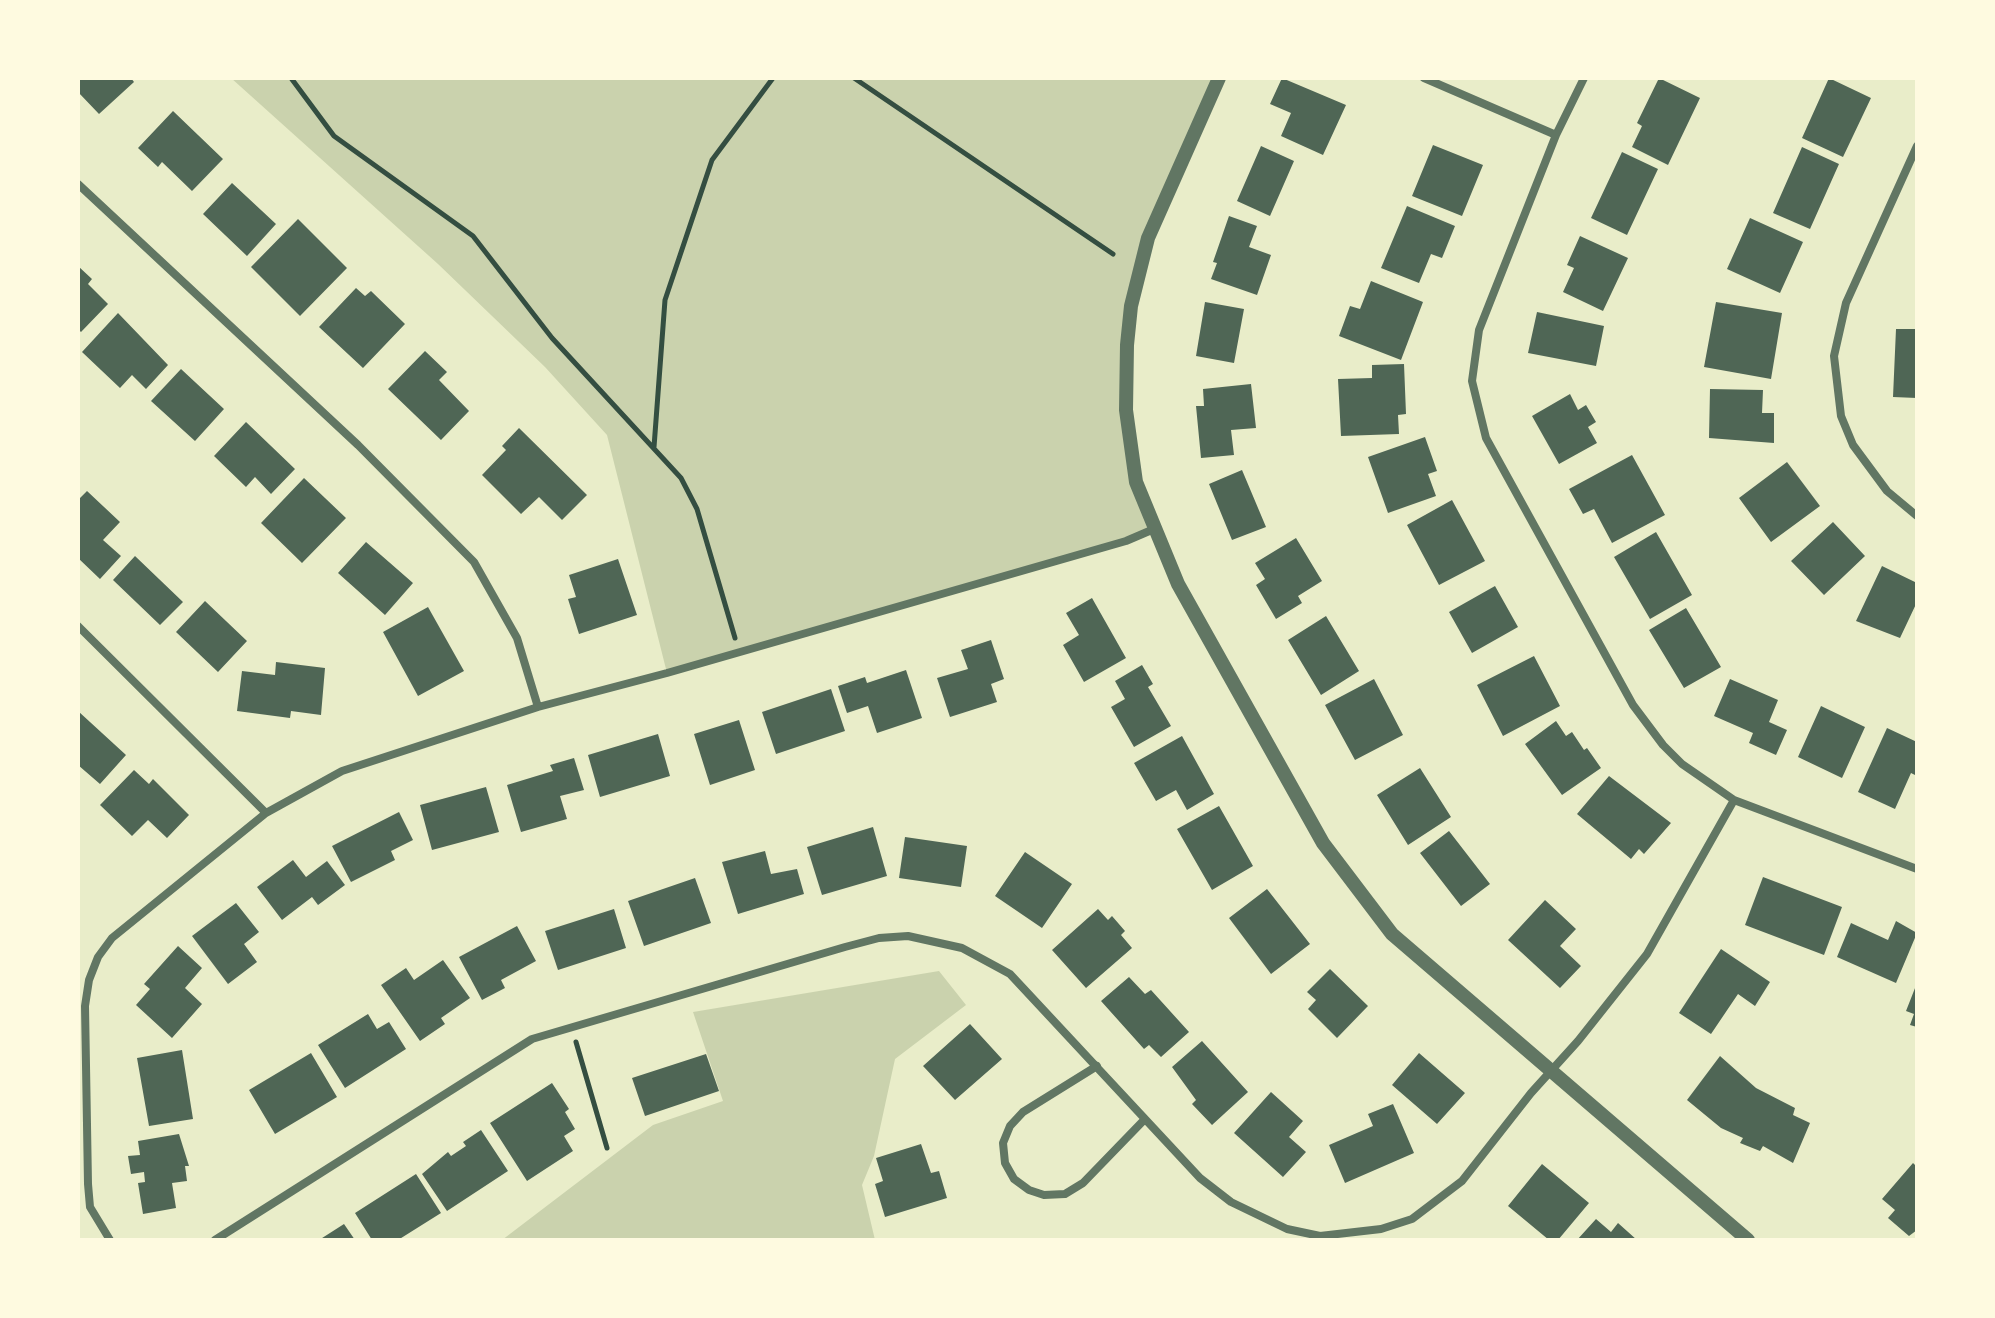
<!DOCTYPE html>
<style>
body{margin:0}
#map{position:relative;width:1995px;height:1318px;overflow:hidden;background:#e9edc9;font-family:Arial,sans-serif}
canvas{display:block}
.frame{position:absolute;inset:0;border:80px solid #fefae0;pointer-events:none}
</style>
<div id="map">
<canvas width="1995" height="1318"></canvas>
<div class="frame"></div>
</div>
<script>
const ctx = document.querySelector('canvas').getContext('2d');
ctx.lineJoin = 'round';
function paint(path, color) { ctx.fillStyle = color; ctx.fill(path, 'evenodd'); }
const toPath = rows => new Path2D(rows.map(r => 'M' + r).join(''));
function strokePath(path, color, width, dash) { ctx.strokeStyle = color; ctx.lineWidth = width; ctx.lineCap = dash ? 'butt' : 'round'; ctx.setLineDash(dash || []); ctx.stroke(path); }
paint(toPath([
 [231,78,1219,78,1138,272,1126,410,1154,529,1126,541,667,673,607,435,545,367,438,264],
 [939,971,966,1005,895,1059,874,1156,862,1185,875,1240,502,1240,653,1125,723,1101,693,1012]
]), '#cad2ad');
paint(toPath([
 [78,78,131,78,134,82,99,114,78,92],
 [1282,78,1346,105,1323,155,1281,136,1291,113,1270,104],
 [1659,78,1700,98,1668,165,1632,147,1642,126,1637,123],
 [1829,78,1871,98,1843,157,1802,138],
 [173,111,223,159,192,191,162,162,158,167,138,148],
 [1433,145,1483,165,1462,216,1412,196],
 [1261,146,1294,161,1270,216,1237,201],
 [1802,147,1839,164,1810,229,1773,213],
 [1622,152,1658,169,1627,235,1591,218],
 [232,183,276,224,247,256,203,214],
 [1407,206,1455,226,1442,258,1431,254,1419,283,1381,268],
 [1229,216,1257,226,1249,247,1271,255,1257,295,1211,279,1217,263,1213,262],
 [1750,218,1803,242,1780,293,1727,269],
 [298,219,347,268,300,316,251,267],
 [1580,236,1628,258,1603,311,1563,292,1574,268,1567,265],
 [78,266,92,279,88,284,108,304,81,332,78,329],
 [1371,281,1423,302,1401,360,1339,336,1350,306,1360,309],
 [356,288,365,296,371,291,405,324,363,368,319,327],
 [1205,302,1244,309,1234,363,1196,356],
 [1716,302,1782,313,1771,379,1704,367],
 [1537,312,1604,326,1596,366,1528,353],
 [118,313,168,365,146,389,132,375,120,388,82,352],
 [1896,329,1917,329,1917,398,1893,397],
 [425,351,447,372,439,380,469,411,441,440,388,389],
 [1404,364,1406,414,1398,415,1399,434,1341,436,1338,379,1372,378,1372,365],
 [181,369,224,409,195,441,151,401],
 [1251,384,1256,428,1231,430,1234,455,1201,458,1196,406,1204,406,1203,389],
 [1710,389,1763,390,1762,413,1774,413,1774,443,1709,438],
 [1570,394,1578,410,1586,405,1596,422,1588,427,1597,443,1559,464,1532,416],
 [246,422,295,469,271,494,255,477,246,487,214,456],
 [519,428,587,495,562,520,539,497,521,514,482,475,506,450,502,446],
 [1425,437,1437,471,1428,474,1436,496,1388,513,1368,457],
 [1632,455,1665,515,1612,543,1594,509,1583,514,1569,489],
 [1787,462,1820,506,1771,542,1739,498],
 [1242,470,1266,527,1232,540,1209,484],
 [304,478,346,518,302,563,261,523],
 [87,491,120,522,103,540,121,556,100,579,78,558,78,500],
 [1452,500,1485,561,1439,585,1407,525],
 [1833,522,1865,556,1824,595,1791,561],
 [1656,532,1692,595,1650,619,1614,557],
 [1296,538,1322,581,1298,596,1302,603,1276,619,1256,585,1265,579,1255,563],
 [366,542,413,583,385,615,338,573],
 [135,556,183,602,160,625,113,580],
 [618,559,637,615,579,634,568,599,576,597,569,575],
 [1882,566,1917,583,1917,602,1900,638,1856,621],
 [1495,586,1518,627,1472,653,1449,612],
 [1092,598,1126,658,1084,682,1063,645,1079,635,1066,613],
 [205,601,247,641,218,672,176,632],
 [428,607,464,671,418,696,383,632],
 [1686,608,1721,667,1684,688,1649,630],
 [1326,616,1359,671,1321,695,1288,640],
 [991,640,1004,679,991,684,997,702,950,717,937,678,968,669,961,650],
 [1534,656,1560,706,1503,736,1477,685],
 [276,662,325,668,321,715,291,711,290,718,237,711,242,671,275,675],
 [1142,665,1153,684,1148,687,1171,726,1134,747,1111,707,1125,699,1115,681],
 [906,670,922,718,877,733,868,706,847,713,838,686,865,677,867,683],
 [1374,679,1403,735,1355,760,1325,705],
 [1730,679,1778,700,1769,722,1787,730,1776,755,1749,743,1753,733,1714,716],
 [831,689,845,731,776,754,762,712],
 [1821,706,1865,727,1842,778,1798,757],
 [78,711,126,755,100,784,78,765],
 [739,720,755,770,710,785,694,734],
 [1556,721,1566,736,1572,732,1584,750,1587,748,1601,768,1562,795,1525,744],
 [1887,728,1917,742,1917,776,1911,773,1895,809,1858,792],
 [658,734,670,776,600,797,588,755],
 [1182,736,1214,794,1187,810,1176,790,1156,801,1134,763],
 [574,758,584,790,560,796,567,819,521,832,507,785,553,771,550,765],
 [1420,768,1451,817,1408,845,1377,795],
 [134,770,149,784,153,779,189,815,167,838,148,820,132,836,100,805],
 [1609,776,1671,823,1644,854,1639,849,1631,859,1577,814],
 [486,787,499,832,432,850,420,805],
 [1219,806,1253,866,1212,890,1177,829],
 [399,812,413,840,391,851,395,860,351,882,332,846],
 [873,827,887,876,822,895,807,847],
 [1449,831,1490,884,1461,906,1420,853],
 [905,837,967,846,961,887,899,878],
 [765,851,771,874,797,869,804,894,738,914,722,862],
 [1025,852,1072,884,1042,928,995,896],
 [293,860,306,877,327,861,345,885,318,905,312,897,282,920,257,887],
 [1763,877,1842,907,1824,955,1745,925],
 [695,878,711,923,644,946,628,901],
 [1267,889,1310,944,1271,974,1229,918],
 [1545,900,1576,929,1560,946,1581,966,1560,988,1508,940],
 [236,903,259,932,244,944,257,962,228,984,192,936],
 [614,909,626,948,558,970,545,931],
 [1098,909,1108,920,1112,916,1125,931,1121,935,1132,948,1086,988,1052,950],
 [1896,921,1917,933,1896,983,1837,957,1851,923,1888,940],
 [517,926,536,961,501,980,505,988,482,1000,459,957],
 [178,946,202,968,185,988,202,1004,172,1038,136,1005,150,989,144,984],
 [1721,949,1770,982,1755,1006,1738,994,1711,1034,1679,1013],
 [443,960,470,998,441,1018,445,1024,420,1041,381,985,406,968,414,980],
 [1330,969,1368,1006,1337,1038,1308,1009,1316,1000,1307,992],
 [1129,977,1145,994,1151,990,1189,1032,1161,1057,1149,1045,1144,1049,1101,1001],
 [1917,983,1917,1027,1910,1025,1914,1014,1906,1011],
 [368,1014,377,1029,389,1022,406,1049,345,1088,318,1045],
 [970,1024,1002,1059,955,1100,923,1066],
 [1202,1041,1248,1092,1212,1125,1192,1104,1196,1100,1172,1067],
 [182,1050,193,1119,149,1126,137,1058],
 [311,1053,337,1097,275,1134,249,1090],
 [1419,1053,1465,1093,1437,1124,1392,1085],
 [706,1054,719,1091,645,1116,632,1078],
 [1720,1056,1756,1088,1795,1108,1793,1115,1810,1123,1793,1163,1763,1146,1760,1151,1740,1143,1743,1138,1721,1128,1687,1100],
 [552,1083,569,1109,565,1112,575,1129,564,1136,573,1151,527,1181,490,1123],
 [1271,1092,1303,1121,1289,1137,1306,1152,1283,1177,1234,1133],
 [1393,1104,1414,1153,1345,1183,1329,1145,1373,1126,1368,1114],
 [481,1130,508,1171,447,1211,422,1174,448,1152,451,1156,466,1146,463,1142],
 [179,1134,189,1166,185,1166,187,1181,172,1183,176,1208,143,1214,138,1183,145,1182,144,1172,131,1174,128,1156,140,1155,138,1141],
 [921,1144,931,1173,939,1171,947,1198,885,1217,875,1184,883,1181,876,1158],
 [1913,1163,1917,1167,1917,1230,1909,1236,1888,1218,1895,1210,1882,1199],
 [1542,1164,1589,1203,1558,1240,1549,1240,1508,1206],
 [416,1174,441,1213,398,1240,372,1240,355,1213],
 [1596,1219,1611,1232,1618,1223,1637,1240,1577,1240],
 [344,1224,355,1240,319,1240]
]), '#4f6655');
strokePath(toPath([
 [291,78,334,136,473,236,552,338,681,478,697,509,735,638],
 [854,78,1113,254],
 [654,447,665,300,712,160,773,78],
 [576,1042,607,1148]
]), '#344e41', 5);
strokePath(toPath([
 [1424,78,1556,135],
 [1584,78,1556,135,1479,330,1472,381,1486,438,1633,705,1663,745,1682,764,1734,800,1917,869],
 [1917,146,1846,303,1834,356,1841,416,1853,445,1887,491,1917,516],
 [78,184,358,445,474,562,517,638,538,707],
 [78,626,266,813],
 [1097,1066,1023,1112,1010,1126,1003,1143,1005,1163,1014,1179,1029,1190,1044,1195,1065,1194,1083,1183,1144,1120],
 [110,1240,90,1207,88,1184,85,1006,89,980,98,957,112,938,266,813,342,771,538,707,667,673,1126,541,1154,529],
 [215,1240,532,1039,845,947,879,938,908,936,962,948,1010,974,1200,1178,1231,1202,1287,1229,1320,1236,1381,1229,1412,1219,1462,1181,1531,1093,1578,1041,1647,954,1734,800]
]), '#617663', 8);
strokePath(toPath([
 [1219,78,1148,238,1131,306,1127,345,1126,410,1136,482,1178,584,1323,843,1392,934,1748,1240]
]), '#617663', 14);
</script>
